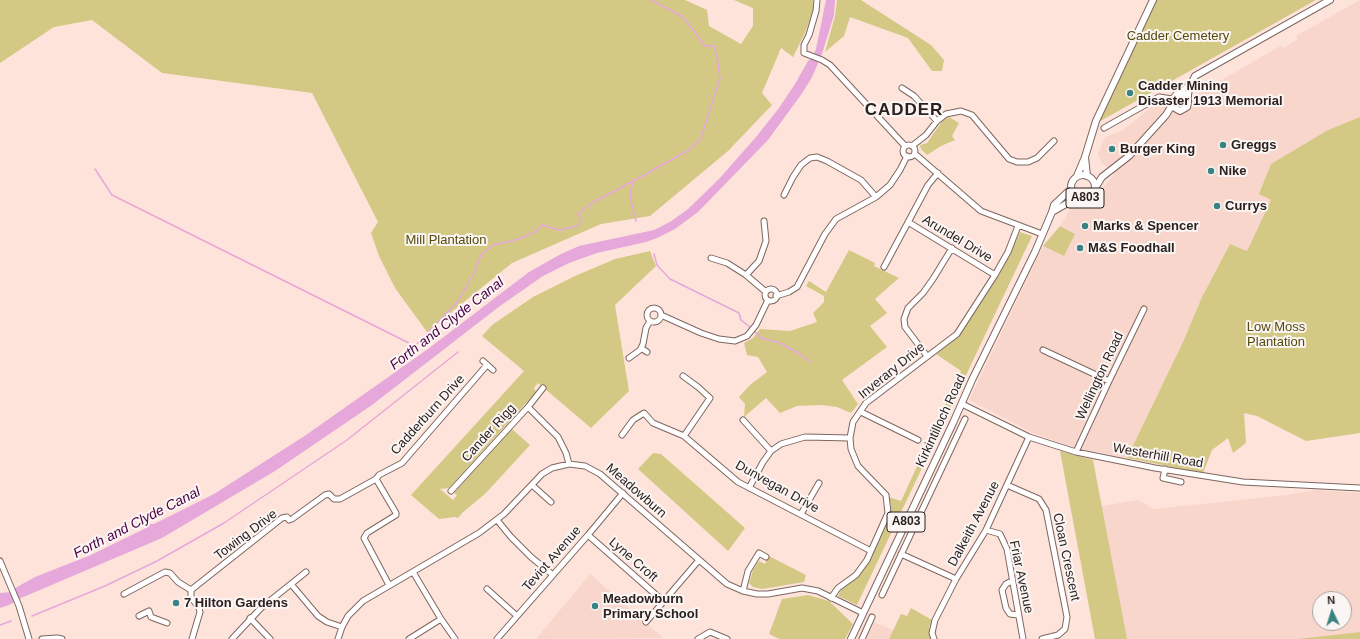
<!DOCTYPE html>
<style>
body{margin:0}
#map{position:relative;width:1360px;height:639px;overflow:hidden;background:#fee3db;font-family:Arial,sans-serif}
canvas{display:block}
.north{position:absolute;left:1312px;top:591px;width:40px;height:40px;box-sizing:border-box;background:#fbf6f4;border:1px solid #a8a19f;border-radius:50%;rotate:356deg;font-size:11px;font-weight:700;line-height:16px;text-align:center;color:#2b211f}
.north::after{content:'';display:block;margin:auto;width:14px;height:18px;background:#3a8383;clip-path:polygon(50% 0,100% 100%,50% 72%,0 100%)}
</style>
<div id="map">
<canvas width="1360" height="639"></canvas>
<div class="north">N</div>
</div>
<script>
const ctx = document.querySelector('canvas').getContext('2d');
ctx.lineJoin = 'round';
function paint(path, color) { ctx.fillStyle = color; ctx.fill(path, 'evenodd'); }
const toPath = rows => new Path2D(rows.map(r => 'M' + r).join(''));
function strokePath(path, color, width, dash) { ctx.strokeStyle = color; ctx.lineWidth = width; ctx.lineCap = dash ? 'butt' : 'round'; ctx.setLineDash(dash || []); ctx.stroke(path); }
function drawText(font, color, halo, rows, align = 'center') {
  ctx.font = font + ' Arial,sans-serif'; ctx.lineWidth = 4; ctx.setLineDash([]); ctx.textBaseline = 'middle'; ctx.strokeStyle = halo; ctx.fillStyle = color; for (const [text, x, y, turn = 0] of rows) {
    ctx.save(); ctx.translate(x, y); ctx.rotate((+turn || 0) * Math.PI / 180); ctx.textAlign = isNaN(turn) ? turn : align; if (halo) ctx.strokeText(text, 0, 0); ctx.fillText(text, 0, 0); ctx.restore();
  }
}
paint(toPath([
 [1360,0,1360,117,1328,130,1271,200,1247,251,1230,244,1202,297,1183,342,1127,458,1073,447,1035,434,969,400,1043,246,1064,256,1075,234,1060,226,1071,207,1091,203,1115,173,1101,162,1098,154,1105,137,1123,130,1159,101,1193,95,1199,93,1282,45,1284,48,1298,39,1296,36],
 [1316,490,1360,493,1360,632,1297,639,1122,639,1102,506,1138,500,1154,509,1287,495],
 [1320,599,1344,599,1344,623,1320,623],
 [590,574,663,638,536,639],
 [867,619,893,630,889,639,857,639]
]), '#f9d6cc');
paint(toPath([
 [0,0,685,0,707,10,709,26,741,44,753,26,753,8,734,0,813,0,813,11,805,33,793,57,781,48,762,93,772,105,728,151,650,216,601,224,512,263,427,332,395,288,379,256,371,233,378,222,312,93,162,73,92,20,54,27,0,63],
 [837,0,861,0,931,45,944,60,942,71,932,71,908,38,850,17,844,36,825,52,835,16],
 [1155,0,1316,0,1097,123],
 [949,117,959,123,952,136,955,140,941,146,927,155,921,149,920,145,927,143,943,120],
 [1360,117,1360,433,1306,441,1257,416,1244,413,1246,443,1233,453,1228,438,1212,450,1203,473,1127,458,1183,342,1202,297,1230,244,1247,251,1271,200,1259,194,1271,164,1328,130],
 [1060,226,1075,234,1064,256,1043,246],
 [1020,232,1032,236,857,605,838,596,841,590,856,578,873,553,890,515,891,505,889,497,901,501,961,371,936,354,959,334,998,277],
 [849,250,875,263,874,266,899,278,875,299,887,313,870,326,887,347,842,380,858,404,851,413,837,407,822,405,797,406,780,413,766,398,744,417,745,404,739,397,750,385,767,372,758,357,747,355,744,343,753,338,760,329,790,331,817,322,813,313,824,302,824,296,806,286,809,281,826,292],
 [650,251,656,266,615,305,629,391,591,428,538,383,534,388,536,392,449,488,440,489,453,500,457,495,454,493,512,429,530,445,485,494,463,512,458,518,455,517,439,519,411,495,524,371,482,336,492,325,533,297,575,276,615,259],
 [1060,451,1093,460,1127,639,1095,639],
 [653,453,661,454,745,528,728,551,638,469],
 [769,556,806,575,804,582,762,589,753,587,749,583,753,570,759,561,765,564],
 [808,595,829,601,853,624,845,639,779,639,769,634,782,599],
 [911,608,932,620,929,627,931,639,889,639,901,614,907,616],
 [1360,632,1360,639,1297,639]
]), '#d4c984');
paint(toPath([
 [826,0,835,0,834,15,822,54,812,77,803,92,768,140,698,212,675,229,657,238,646,242,597,253,569,263,543,276,500,306,372,405,275,471,162,538,21,598,9,605,0,608,0,593,12,592,17,587,35,577,91,555,144,529,149,524,154,524,214,494,306,435,428,349,529,272,561,254,579,246,654,230,670,222,688,209,719,179,756,137,779,108,795,84,808,61,812,58,816,49]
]), '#e6a7db');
strokePath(toPath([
 [95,169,112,195,415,346,459,300,475,271,481,255,493,245,519,239,535,232,542,225,559,230,578,226,582,219,578,214,592,203,633,181],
 [636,221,630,196,633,181,689,150,701,138,720,78,718,63,714,46,705,46,683,17,652,0],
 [654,254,657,265,670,279,739,313,741,320,751,328],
 [754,331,761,338,780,343,800,354,811,362],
 [32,616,105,586,157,561,224,523,347,440,458,352],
 [0,625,11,621]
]), '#e6a7db', 1.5);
const minor = toPath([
 [817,0,816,11,809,35,804,45,804,53,822,60,830,65,905,146],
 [902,88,914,96,937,121],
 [1104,128,1159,97,1172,99],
 '903 151a6 6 0 1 1 12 0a6 6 0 1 1-12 0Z',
 [912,146,926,135,937,121,946,114,961,111,972,115,1009,159,1017,162,1028,162,1037,158,1054,141],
 [915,154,981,211,1042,234],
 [784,195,793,177,801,165,810,158,817,157,827,161,861,180,876,197],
 [908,222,995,275],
 [711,258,727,263,746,275,766,292],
 [884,267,928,185,938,173],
 [746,275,759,261,766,241,764,221],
 '765 295a6 6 0 1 1 12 0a6 6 0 1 1-12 0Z',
 [776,296,789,292,797,287,825,234,836,219,876,197,890,185,900,170,907,156],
 '647 315a7 7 0 1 1 14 0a7 7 0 1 1-14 0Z',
 [661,315,701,333,719,339,735,341,747,336,756,325,768,300],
 [641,348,647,352],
 [1043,350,1109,381],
 [927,356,905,327,904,319,908,308,923,293,933,279,952,248],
 [629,358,640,350,643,344,646,328,650,321],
 [483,361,493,370],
 [683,376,698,387,710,398,684,436],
 [962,404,1029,437,1076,452,1155,468,1243,482,1360,488],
 [528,407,558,437,566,453,569,464],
 [861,412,918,440],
 [743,420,771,451],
 [622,435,633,420,644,413,653,423,684,436,738,482,871,551],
 [1076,452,1109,381,1144,309],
 [1165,469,1163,478,1181,482],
 [532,485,551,502],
 [1007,485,1039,499,1046,510,1067,617,1065,629,1058,635,1042,639],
 [749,488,763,462,771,451,781,444,805,437,850,438],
 [451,491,528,407,543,388],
 [801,514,819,483],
 [497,520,511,537,531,557,553,575],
 [986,530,1000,534,1007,549,1023,639],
 [588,535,663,601],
 [901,554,956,579],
 [0,561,19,606,29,639],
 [413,572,441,619,455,639],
 [1012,581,1006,584,1002,590,1006,608,1010,614,1018,615],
 [291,584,318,616,327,622,342,627],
 [389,585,364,538,367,533,396,515,396,513,376,479,379,475,402,463,487,365],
 [487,589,517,616],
 [191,590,282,518,287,517,289,520,292,519,325,495,329,494,334,499,340,499,376,479],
 [191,590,191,597,199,608,200,612,192,639],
 [743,591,748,571,759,553,766,557],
 [124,594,165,572,170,573,178,582,191,590],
 [882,595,965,419],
 [831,598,838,588,856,575,867,560,888,513,886,495,884,493,858,466,851,449,850,438,853,422,866,403,957,334,995,275,1008,252,1018,226],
 [139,616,149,611,151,617,167,623],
 [250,618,270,639],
 [646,622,699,560],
 [42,639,57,638,62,639],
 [232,639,261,608,306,572],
 [338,639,342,627,348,616,363,601,479,533,504,514,542,474,552,468,569,464,585,466,600,474,727,584,743,591,757,594,768,594,802,588,818,591,863,613],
 [409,639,441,619],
 [497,639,588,535,623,493],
 [698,639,710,632,727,639],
 [862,639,872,617],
 [934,639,932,633,935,620,956,579,986,530,1029,437]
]);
const major = toPath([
 [1180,94,1192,82,1195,76,1330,0],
 [1187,98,1183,94,1177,94,1171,101,1173,107,1180,111,1187,107,1188,103,1188,94,1191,83],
 [1085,157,1087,176],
 '1071 187a12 12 0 1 1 24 0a12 12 0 1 1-24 0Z',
 [1077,176,1085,157,1096,121,1153,0],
 [1094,190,1102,177,1129,156,1166,115,1172,105],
 [1052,212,1066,204,1079,198],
 [851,639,953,423,972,380,1035,252,1052,212,1054,205,1071,189]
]);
strokePath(minor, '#7e6660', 7);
strokePath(major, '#7e6660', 8);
strokePath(minor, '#fff', 5);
strokePath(major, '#fff', 6);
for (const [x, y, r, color] of [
 [1130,93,4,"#3a8383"],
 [1223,145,4,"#3a8383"],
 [1112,149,4,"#3a8383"],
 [1211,171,4,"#3a8383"],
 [1217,206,4,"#3a8383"],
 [1085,226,4,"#3a8383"],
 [1080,248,4,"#3a8383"],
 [176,603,4,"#3a8383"],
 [595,606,4,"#3a8383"]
]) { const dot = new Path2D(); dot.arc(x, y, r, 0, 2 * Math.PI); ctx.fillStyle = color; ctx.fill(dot); strokePath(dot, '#fbf6f4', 1.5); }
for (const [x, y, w] of [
 [1085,198,38],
 [906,522,38]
]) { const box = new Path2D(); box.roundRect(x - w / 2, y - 10, w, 20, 3); ctx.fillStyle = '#fbf6f4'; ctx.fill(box); strokePath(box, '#2b211f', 1); }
drawText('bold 12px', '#2b211f', null, [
 ["A803",1085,198],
 ["A803",906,522]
]);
drawText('13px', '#544a0d', '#fbf6f4', [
 ["Cadder Cemetery",1178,36],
 ["Mill Plantation",446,240],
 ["Low Moss",1276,327],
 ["Plantation",1276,342]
]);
drawText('bold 13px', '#2b211f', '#fbf6f4', [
 ["Cadder Mining",1138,86],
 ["Disaster 1913 Memorial",1138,101],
 ["Greggs",1231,145],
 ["Burger King",1120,149],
 ["Nike",1219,171],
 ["Currys",1225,206],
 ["Marks & Spencer",1093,226],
 ["M&S Foodhall",1088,248],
 ["Meadowburn",603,599],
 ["Primary School",603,614],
 ["7 Hilton Gardens",184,603]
], 'left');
drawText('13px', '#2b211f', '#fbf6f4', [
 ["Arundel Drive",957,239,31],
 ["Inverary Drive",892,371,-39],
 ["Wellington Road",1100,376,-65],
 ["Cadderburn Drive",428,415,-48],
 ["Kirkintilloch Road",941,421,-65],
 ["Cander Rigg",489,433,-48],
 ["Westerhill Road",1158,456,10],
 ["Dunvegan Drive",777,487,29],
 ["Meadowburn",636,491,41],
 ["Dalkeith Avenue",974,524,-62],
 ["Towing Drive",246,535,-37],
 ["Cloan Crescent",1066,557,78],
 ["Teviot Avenue",552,559,-49],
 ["Lyne Croft",633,560,41],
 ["Friar Avenue",1021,577,78]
]);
drawText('italic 14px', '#4b0045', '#fbf6f4', [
 ["Forth and Clyde Canal",447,324,-38],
 ["Forth and Clyde Canal",137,523,-27]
]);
ctx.letterSpacing = '1px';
drawText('bold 17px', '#2b211f', '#fbf6f4', [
 ["CADDER",904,110]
]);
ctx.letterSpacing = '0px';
</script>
